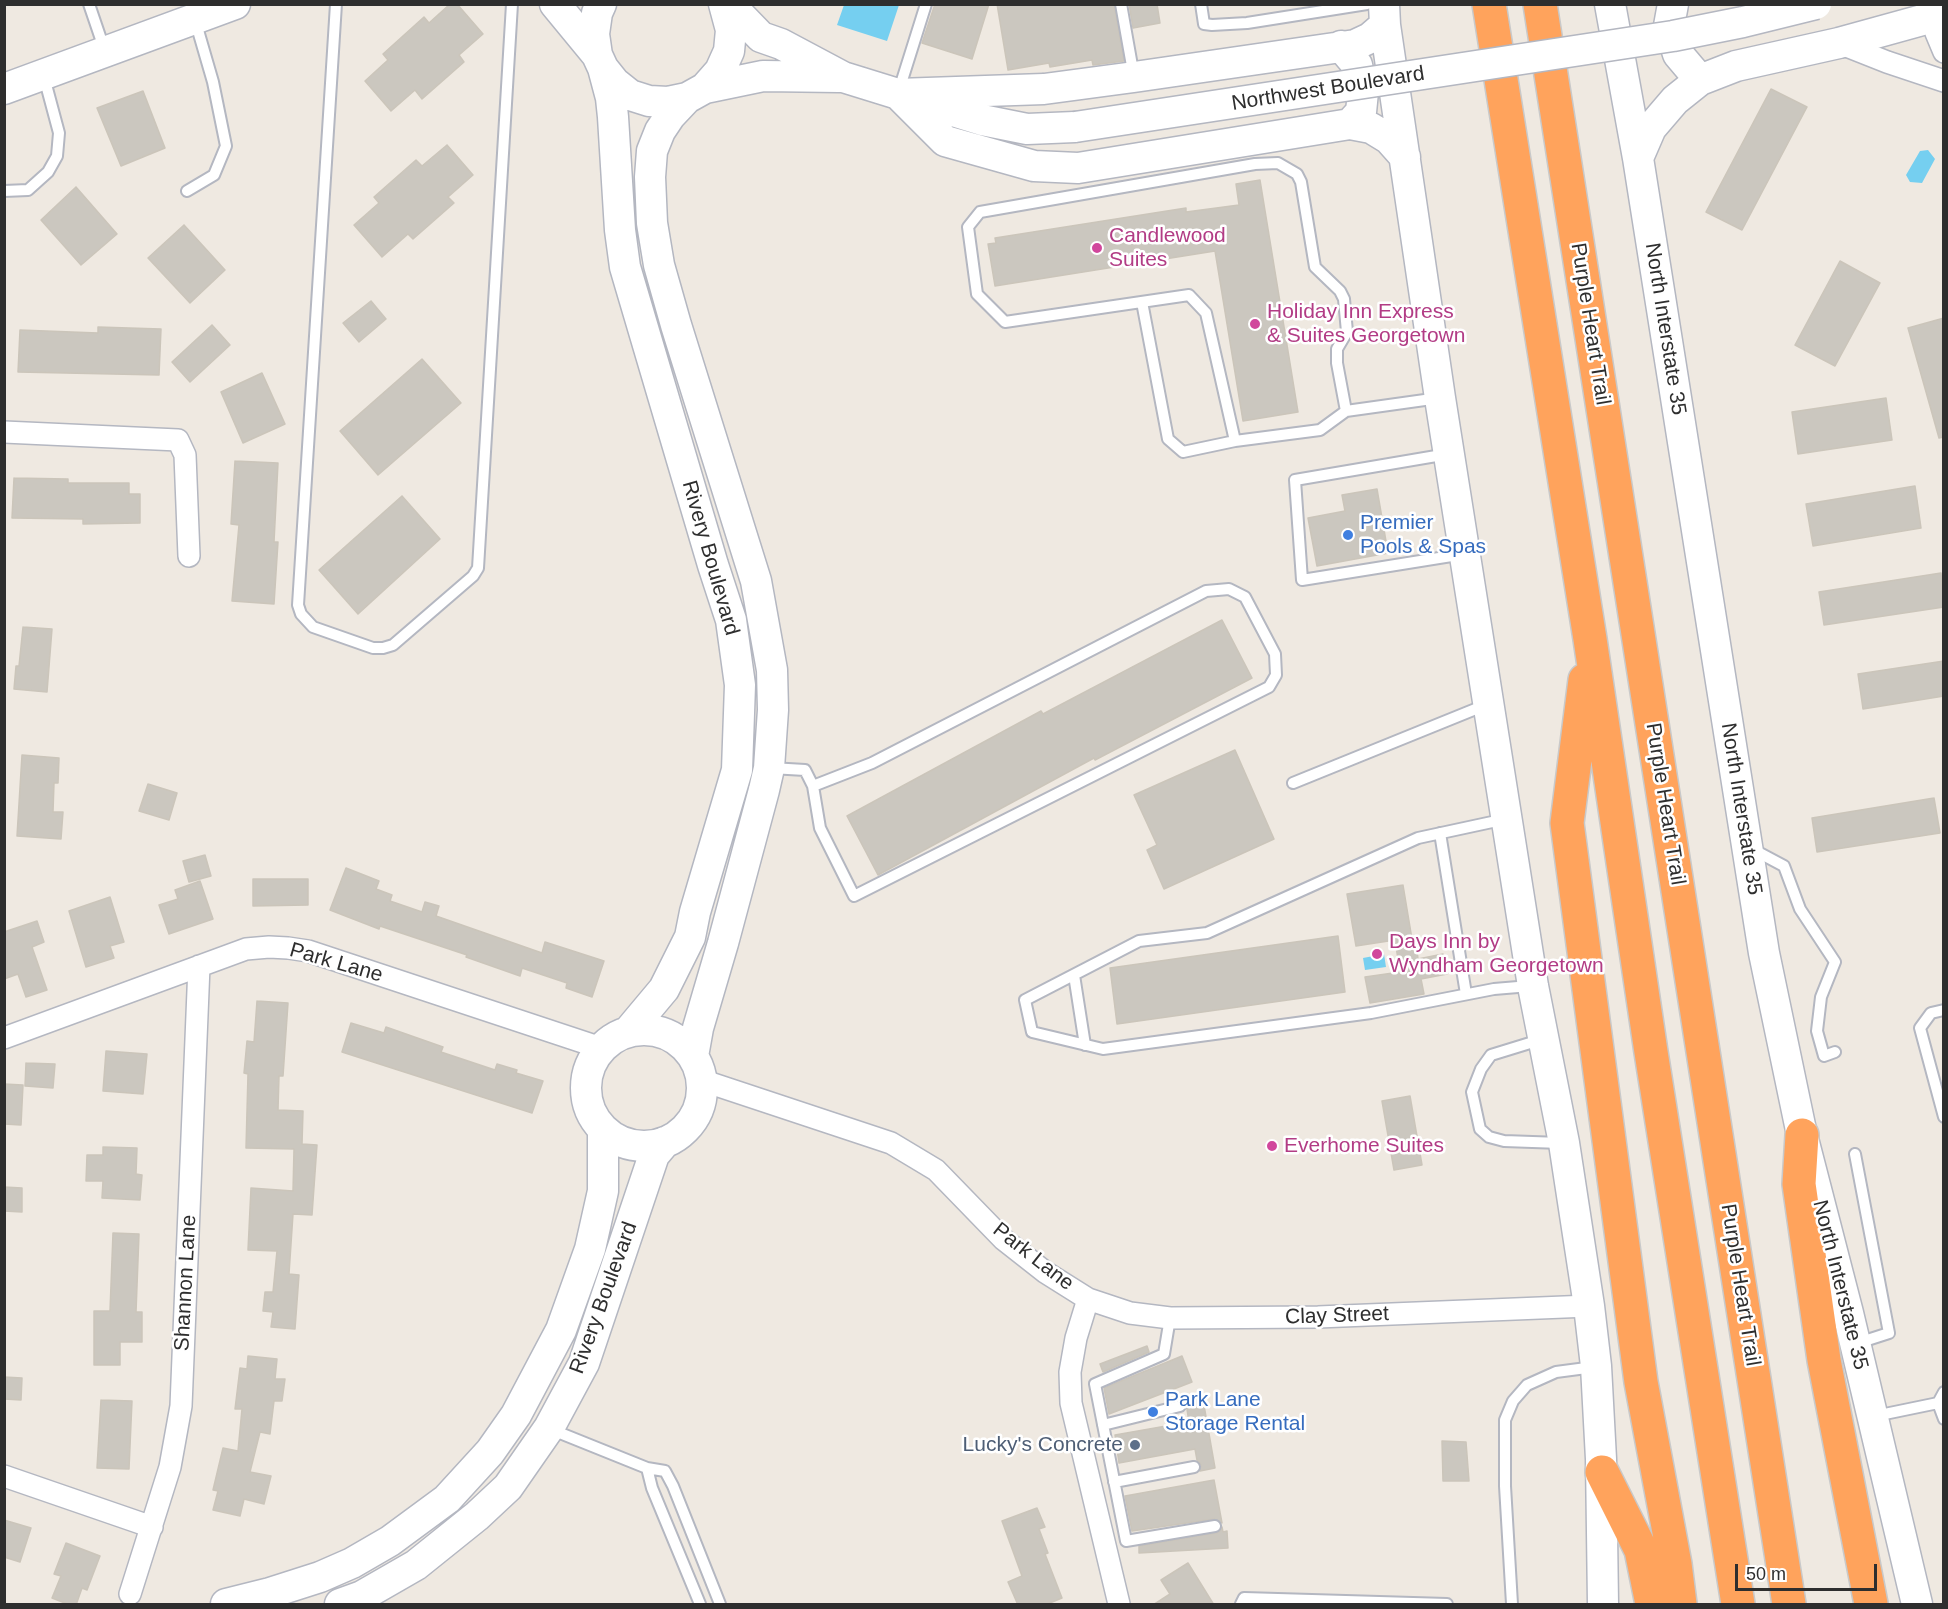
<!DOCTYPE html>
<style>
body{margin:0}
#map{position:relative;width:1948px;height:1609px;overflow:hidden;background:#efe9e1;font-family:Helvetica,sans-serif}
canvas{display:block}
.frame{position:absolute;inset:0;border:6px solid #2e2e2e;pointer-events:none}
.scale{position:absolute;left:1735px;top:1564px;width:142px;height:27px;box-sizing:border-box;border:3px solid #2e2e2e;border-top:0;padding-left:8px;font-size:18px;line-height:21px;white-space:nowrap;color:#2e2e2e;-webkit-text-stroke:4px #fff;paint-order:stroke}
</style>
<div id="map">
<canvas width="1948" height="1609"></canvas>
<div class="frame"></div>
<div class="scale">50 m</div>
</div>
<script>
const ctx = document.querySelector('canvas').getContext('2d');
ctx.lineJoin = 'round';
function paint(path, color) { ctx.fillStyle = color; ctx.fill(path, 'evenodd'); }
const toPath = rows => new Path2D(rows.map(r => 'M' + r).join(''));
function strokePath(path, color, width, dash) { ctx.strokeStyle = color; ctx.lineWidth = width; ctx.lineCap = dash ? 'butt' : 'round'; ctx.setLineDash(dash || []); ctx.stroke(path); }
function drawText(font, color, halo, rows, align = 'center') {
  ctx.font = font + ' Helvetica,sans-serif'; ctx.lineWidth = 5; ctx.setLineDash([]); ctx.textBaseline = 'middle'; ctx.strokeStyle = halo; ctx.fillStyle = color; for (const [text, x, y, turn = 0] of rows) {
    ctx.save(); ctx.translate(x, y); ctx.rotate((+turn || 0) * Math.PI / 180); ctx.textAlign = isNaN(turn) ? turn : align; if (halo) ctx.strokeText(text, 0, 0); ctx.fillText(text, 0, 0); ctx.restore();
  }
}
paint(toPath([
 [844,5,899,5,887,41,837,25],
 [1928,150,1935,159,1922,183,1910,182,1906,175,1920,151],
 [1384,954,1386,967,1365,970,1363,958]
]), '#75cff0');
const building = toPath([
 [450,4,457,4,483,34,459,55,464,62,422,99,415,90,391,111,365,81,388,60,383,54,424,17,429,23,450,4],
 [935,4,989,4,972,59,922,43,935,4],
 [997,4,1114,4,1124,61,1093,65,1092,60,1050,67,1049,63,1008,70,997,4],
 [1129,4,1157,4,1160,23,1133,28,1129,4],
 [1771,89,1807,107,1742,230,1706,212,1771,89],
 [143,91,165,148,121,166,97,108,143,91],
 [447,145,473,175,448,197,454,203,413,239,408,234,382,257,354,225,379,203,374,197,416,160,422,166,447,145],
 [1260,180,1298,412,1243,421,1215,251,995,286,988,244,996,243,995,238,1186,208,1186,212,1239,205,1236,184,1260,180],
 [76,187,117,234,81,265,41,220,76,187],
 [184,225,225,270,190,303,148,258,184,225],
 [1840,261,1880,283,1835,366,1795,345,1840,261],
 [371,301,386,319,359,342,343,323,371,301],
 [1944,318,1944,437,1939,438,1908,328,1944,318],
 [212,325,230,345,190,382,172,362,212,325],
 [98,327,161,329,159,375,18,372,20,330,98,333,98,327],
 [422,359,461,403,378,475,340,431,422,359],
 [262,373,285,424,243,443,221,392,262,373],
 [1886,398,1892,440,1798,454,1792,412,1886,398],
 [235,461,278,463,274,542,278,542,274,604,232,601,239,525,231,524,235,461],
 [14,478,68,479,68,483,129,483,129,494,140,494,140,523,83,524,83,519,12,518,14,478],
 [1915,486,1921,528,1813,546,1806,504,1915,486],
 [1377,489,1388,553,1317,566,1308,518,1345,511,1342,495,1377,489],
 [402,496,440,539,358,614,319,570,402,496],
 [1941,573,1944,607,1824,625,1819,592,1941,573],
 [1222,620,1252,678,1095,760,1094,758,878,875,847,816,1041,711,1043,714,1222,620],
 [23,627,52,629,47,692,14,689,16,666,19,666,23,627],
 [1944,661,1944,696,1863,709,1858,674,1944,661],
 [1235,750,1274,839,1164,889,1147,850,1157,845,1134,795,1235,750],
 [22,755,59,758,58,783,54,783,53,812,63,812,61,839,17,836,22,755],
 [148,784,177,793,169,820,139,811,148,784],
 [1934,798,1940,833,1817,852,1812,818,1934,798],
 [205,855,211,876,189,882,183,861,205,855],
 [346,868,379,881,376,889,392,895,390,901,422,912,425,902,439,906,436,916,542,953,545,942,604,961,592,997,566,988,567,983,522,968,520,976,466,957,467,955,380,926,379,929,330,910,346,868],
 [253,879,308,879,308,905,253,906,253,879],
 [200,881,213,919,169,934,159,905,178,899,175,890,200,881],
 [1403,885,1414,951,1417,950,1418,959,1443,954,1447,974,1421,979,1424,994,1370,1003,1365,977,1400,972,1395,940,1356,946,1347,894,1403,885],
 [110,897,124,942,110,946,114,958,86,967,69,911,110,897],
 [37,921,44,942,32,947,47,990,26,997,18,974,4,979,4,932,37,921],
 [1338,936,1345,992,1117,1024,1110,968,1338,936],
 [257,1001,288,1003,283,1076,279,1076,278,1110,303,1111,302,1144,317,1145,312,1215,293,1214,289,1274,299,1275,295,1329,271,1327,273,1312,263,1311,265,1292,273,1292,277,1251,248,1250,251,1188,293,1191,294,1149,246,1148,248,1074,244,1073,247,1041,254,1042,257,1001],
 [351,1023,384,1033,386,1027,443,1047,441,1052,495,1070,497,1064,517,1070,516,1073,543,1081,532,1113,342,1052,351,1023],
 [106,1051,147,1054,143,1094,103,1091,106,1051],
 [26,1063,55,1064,53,1088,25,1086,26,1063],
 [4,1084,23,1085,21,1125,4,1124,4,1084],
 [1410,1096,1422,1165,1394,1170,1382,1101,1410,1096],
 [103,1147,137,1148,136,1174,142,1175,140,1200,102,1198,103,1181,86,1181,87,1155,103,1155,103,1147],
 [4,1187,22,1188,22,1212,4,1211,4,1187],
 [113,1233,139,1234,136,1312,142,1312,142,1342,120,1342,120,1365,94,1365,94,1311,110,1311,113,1233],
 [1147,1346,1149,1352,1103,1372,1100,1364,1147,1346],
 [248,1356,277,1359,275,1379,285,1379,282,1401,274,1401,270,1434,260,1432,250,1472,271,1476,264,1504,244,1499,240,1516,213,1510,218,1491,213,1490,223,1448,238,1451,242,1409,235,1409,240,1368,247,1369,248,1356],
 [1182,1356,1192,1382,1109,1414,1104,1388,1182,1356],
 [4,1377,22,1378,21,1400,4,1399,4,1377],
 [1202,1394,1215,1468,1200,1471,1201,1465,1197,1460,1195,1449,1119,1463,1115,1435,1189,1422,1185,1397,1202,1394],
 [101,1400,132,1401,129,1469,97,1468,101,1400],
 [1442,1441,1466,1442,1469,1481,1443,1481,1442,1441],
 [1214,1480,1222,1523,1214,1519,1132,1531,1125,1496,1214,1480],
 [1037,1508,1045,1527,1039,1529,1048,1553,1045,1554,1062,1598,1045,1605,1018,1605,1008,1582,1022,1576,1002,1521,1037,1508],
 [4,1520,31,1528,20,1562,4,1557,4,1520],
 [1222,1527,1223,1532,1227,1531,1228,1548,1139,1553,1139,1546,1216,1533,1220,1531,1222,1527],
 [66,1543,100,1556,87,1590,82,1588,76,1605,70,1605,52,1598,61,1576,54,1574,66,1543],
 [1188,1563,1214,1605,1153,1605,1170,1594,1161,1580,1188,1563]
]);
paint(building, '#cbc7bf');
strokePath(building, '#cbc5ba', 1.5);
const lane = toPath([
 [89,4,105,51],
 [336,4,298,605,301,614,313,627,373,648,383,648,393,645,473,576,478,568,512,4],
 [1121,4,1134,77],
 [1201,4,1204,24,1212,25,1247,23,1367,4],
 [899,90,926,4],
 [4,191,28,190,48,172,57,156,59,133,44,77],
 [187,191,214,175,226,146,213,82,195,20],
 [1142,302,1168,439,1183,452,1235,441,1320,430,1346,411,1439,398],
 [1235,441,1206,313,1189,295,1005,322,977,294,968,227,980,212,1255,164,1278,163,1297,174,1301,182,1315,267,1340,291,1344,299,1347,332,1337,349,1337,363,1346,411],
 [1448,454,1295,480,1302,580,1464,554],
 [771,768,805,770,813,786,820,828,854,896,1269,687,1276,675,1275,654,1245,597,1229,589,1206,591,872,763,813,786],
 [1293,783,1488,704],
 [1506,819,1418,838,1207,933,1139,941,1025,1000,1032,1032,1103,1049,1371,1013,1494,989,1530,986],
 [1440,833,1466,994],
 [1752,849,1784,866,1800,909,1835,962,1821,997,1817,1031,1824,1056,1835,1052],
 [1074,975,1085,1045],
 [1944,1010,1931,1013,1920,1028,1944,1117],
 [1543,1039,1491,1055,1481,1069,1472,1092,1480,1129,1489,1137,1504,1141,1561,1143],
 [1855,1154,1889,1333,1858,1343],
 [1170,1318,1164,1354,1095,1384,1126,1541,1215,1526],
 [1944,1392,1938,1403,1944,1419],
 [1875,1416,1938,1403],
 [1103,1425,1180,1406],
 [550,1429,647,1468,665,1471,673,1486,720,1604],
 [647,1468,652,1488,700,1604],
 [1114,1482,1194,1467],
 [1241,1604,1244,1598,1447,1604],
 [1512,1604,1505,1486,1505,1420,1513,1401,1527,1385,1556,1372,1594,1367]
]);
const street = toPath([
 [1944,17,1936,33,1944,52],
 [1839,43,1887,62,1944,81],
 [4,432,178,440,185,455,189,556],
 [4,1038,246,949,269,947,288,948,308,951,601,1048],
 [701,1080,891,1143,936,1170,1003,1239,1045,1272,1088,1299,1130,1313,1170,1318,1318,1317,1589,1306],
 [1088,1299,1076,1338,1070,1372,1071,1403,1119,1604],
 [4,1476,152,1527],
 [130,1594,170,1467,181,1406,199,966]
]);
const secondary = toPath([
 [555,4,597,55],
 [601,4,597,13,594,34,597,55,603,68,615,83,630,95,649,101,668,102,687,98,705,88,720,71,729,51,731,30,724,4],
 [729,4,761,37,781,44,843,77,982,120,1027,129,1075,127],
 [1384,4,1385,25,1440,398,1533,986,1564,1143,1589,1306,1596,1366,1601,1459,1603,1604],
 [1610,4,1638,158,1764,953,1802,1135,1848,1313,1917,1604],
 [1673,4,1669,26,1678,54,1700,80],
 [1341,46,1357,65,1363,92,1361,112,1350,124],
 [603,68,611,98,613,117,620,230,625,267,713,565,731,620,740,685,737,770,695,912,690,937,664,989,628,1032],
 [705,88,763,76,839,77],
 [4,89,235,4],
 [898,94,945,141,1034,166,1078,168,1350,124,1371,128,1389,139,1405,157],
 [898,94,1044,89,1134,77,1355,45,1370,38,1385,25],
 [687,98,670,116,660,131,652,151,650,177,652,223,659,265,676,325,756,581,772,670,773,710,769,768,764,790,723,943,698,1028,693,1056],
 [1638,158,1651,128,1675,100,1700,80,1736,66,1839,43,1944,14],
 '586 1088a58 58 0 1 1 116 0a58 58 0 1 1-116 0Z',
 [226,1604,270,1593,320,1577,352,1563,390,1541,447,1499,490,1452,516,1415,561,1330,590,1249,603,1191,603,1132],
 [340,1604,362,1596,416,1565,477,1516,508,1487,549,1428,584,1363,654,1155,665,1142]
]);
const highway = toPath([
 [1489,4,1590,639,1651,1052,1738,1604],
 [1540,4,1789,1604],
 [1585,680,1567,823,1641,1382,1675,1564,1680,1604],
 [1802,1135,1799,1184,1824,1360,1871,1604],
 [1602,1472,1641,1550,1652,1604]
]);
strokePath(lane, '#b4b7c1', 14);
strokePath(street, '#b4b7c1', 24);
strokePath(secondary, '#b4b7c1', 33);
strokePath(highway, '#c9c9c9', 36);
strokePath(lane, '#fff', 10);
strokePath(street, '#fff', 21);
strokePath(secondary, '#fff', 30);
strokePath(highway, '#ffa35c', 33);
const secondaryBridge = toPath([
 [1075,127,1673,36,1743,22,1816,4]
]);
strokePath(secondaryBridge, '#b4b7c1', 33, []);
strokePath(secondaryBridge, '#fff', 30);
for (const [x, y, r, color] of [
 [1097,248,6,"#d1479c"],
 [1255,324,6,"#d1479c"],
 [1348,535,6,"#3f7fe0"],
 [1377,954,6,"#d1479c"],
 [1272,1146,6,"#d1479c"],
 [1153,1412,6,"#3f7fe0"],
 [1135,1445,6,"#5c6f8a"]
]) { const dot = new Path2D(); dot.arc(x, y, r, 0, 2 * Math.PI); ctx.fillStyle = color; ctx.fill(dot); strokePath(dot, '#fff', 2); }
drawText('21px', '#2e2e2e', '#fff', [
 ["Northwest Boulevard",1328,89,-9],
 ["Purple Heart Trail",1590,324,81],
 ["North Interstate 35",1665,329,81],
 ["Rivery Boulevard",710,558,74],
 ["Purple Heart Trail",1665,804,81],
 ["North Interstate 35",1741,809,81],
 ["Park Lane",336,963,16],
 ["Park Lane",1033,1257,38],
 ["Shannon Lane",186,1283,-87],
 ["Purple Heart Trail",1740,1285,81],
 ["North Interstate 35",1840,1285,76],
 ["Rivery Boulevard",604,1298,-70],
 ["Clay Street",1337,1316,-2]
]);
drawText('21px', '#b23c85', '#fff', [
 ["Candlewood",1109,236],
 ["Suites",1109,260],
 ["Holiday Inn Express",1267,312],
 ["& Suites Georgetown",1267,336],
 ["Days Inn by",1389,942],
 ["Wyndham Georgetown",1389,966],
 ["Everhome Suites",1284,1146]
], 'left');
drawText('21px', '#366cbe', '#fff', [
 ["Premier",1360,523],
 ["Pools & Spas",1360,547],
 ["Park Lane",1165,1400],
 ["Storage Rental",1165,1424]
], 'left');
drawText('21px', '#4e5e75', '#fff', [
 ["Lucky's Concrete",1123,1445]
], 'right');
</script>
